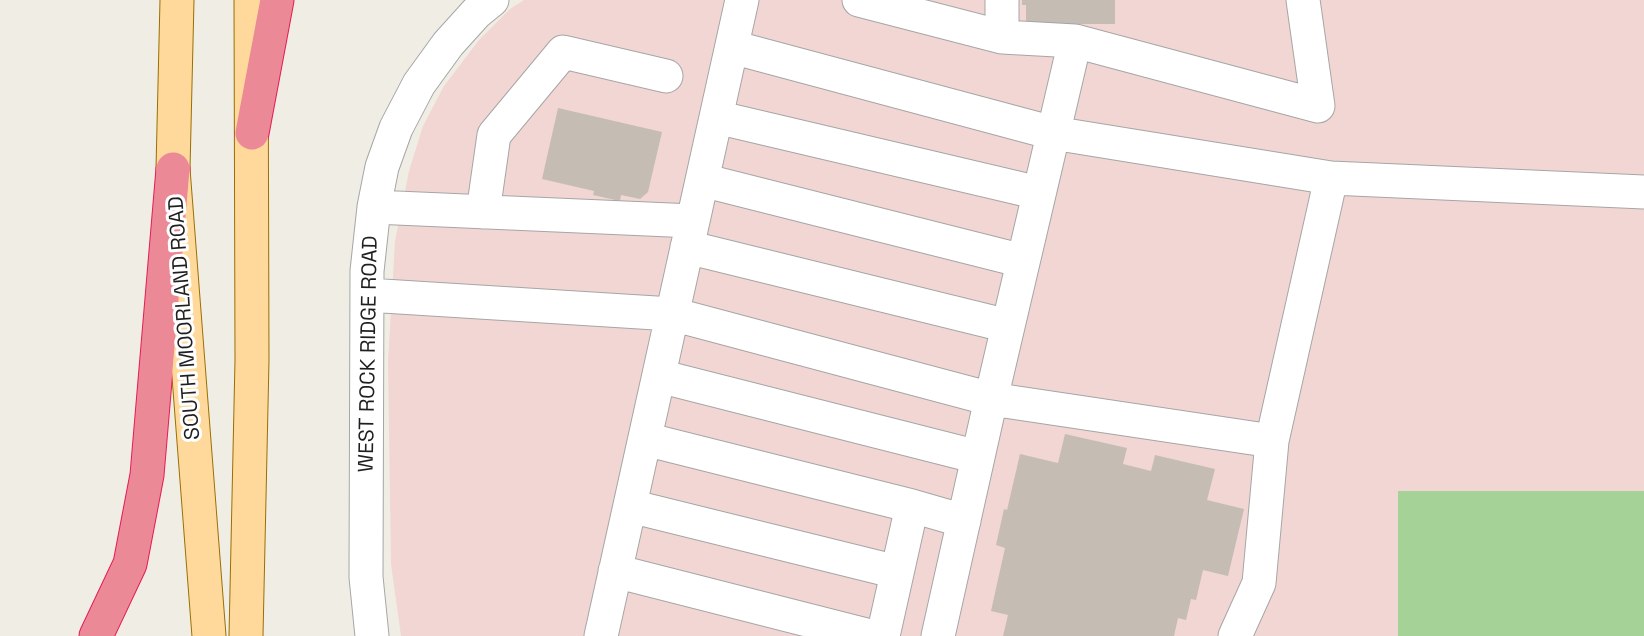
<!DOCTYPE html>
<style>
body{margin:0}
canvas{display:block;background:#f0ede5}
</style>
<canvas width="1644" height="636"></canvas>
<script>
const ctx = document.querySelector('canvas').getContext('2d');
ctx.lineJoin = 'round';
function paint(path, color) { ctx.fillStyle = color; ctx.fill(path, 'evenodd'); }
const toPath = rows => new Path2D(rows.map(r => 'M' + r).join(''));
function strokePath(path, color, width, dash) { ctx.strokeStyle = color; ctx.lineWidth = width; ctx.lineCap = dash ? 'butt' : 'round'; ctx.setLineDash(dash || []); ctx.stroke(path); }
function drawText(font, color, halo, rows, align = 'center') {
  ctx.font = font + ' "Space Grotesk",sans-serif'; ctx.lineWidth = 6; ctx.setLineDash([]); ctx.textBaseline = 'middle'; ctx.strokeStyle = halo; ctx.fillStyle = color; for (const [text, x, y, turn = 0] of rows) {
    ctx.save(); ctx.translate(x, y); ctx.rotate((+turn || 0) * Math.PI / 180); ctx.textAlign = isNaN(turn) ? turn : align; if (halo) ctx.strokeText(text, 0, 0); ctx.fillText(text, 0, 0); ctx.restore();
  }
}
paint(toPath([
 [524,0,1644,0,1644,491,1398,491,1398,636,401,636,391,564,388,362,395,241,409,171,423,126,444,86,479,40,510,9]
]), '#f2d6d3');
paint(toPath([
 [1398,491,1644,491,1644,636,1398,636]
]), '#a5d297');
paint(toPath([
 [1022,0,1115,0,1115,24,1079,24,1079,28,1026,27,1026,5,1022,5],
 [558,108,662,132,648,192,640,199,621,195,620,201,593,195,594,191,542,179],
 [1065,434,1127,448,1123,464,1151,471,1155,455,1215,469,1207,500,1244,509,1228,576,1203,570,1196,600,1191,599,1186,620,1178,618,1174,636,1003,636,1008,615,991,611,1005,548,996,545,1004,509,1007,510,1020,454,1058,463]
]), '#c5bcb4');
const minor = toPath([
 [859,0,1002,37,1075,41,1318,106,1303,0],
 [1002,0,1002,37],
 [732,47,1053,133,1331,178,1644,192],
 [716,117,1039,193],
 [702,180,1023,261],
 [374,207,693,221],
 [483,212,494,135,563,52,666,76],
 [687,247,1008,326],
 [367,295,672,314,991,399,1272,441],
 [659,376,978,457],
 [645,439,912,506],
 [630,506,897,572],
 [615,571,870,636],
 [372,636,366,577,367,271,374,207,382,167,396,128,419,84,448,44,476,13,492,0],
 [601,636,742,0],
 [883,636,912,506,964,521],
 [938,636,991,399,1075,41],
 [1235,636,1259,583,1272,441,1331,178]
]);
const major = toPath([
 [177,0,173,169,209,636],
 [246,636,252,360,251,0]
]);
const highway = toPath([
 [252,133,277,0],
 [96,636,130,564,147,475,173,169]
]);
strokePath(minor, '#a6a6a6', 35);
strokePath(major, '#9a6f00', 35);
strokePath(highway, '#e41c56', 35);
strokePath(minor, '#fff', 33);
strokePath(major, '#ffd99b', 33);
strokePath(highway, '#eb8996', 33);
drawText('21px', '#1f1f1f', '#fff', [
 ["SOUTH MOORLAND ROAD",185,318,-94],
 ["WEST ROCK RIDGE ROAD",369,354,-89]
]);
</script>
